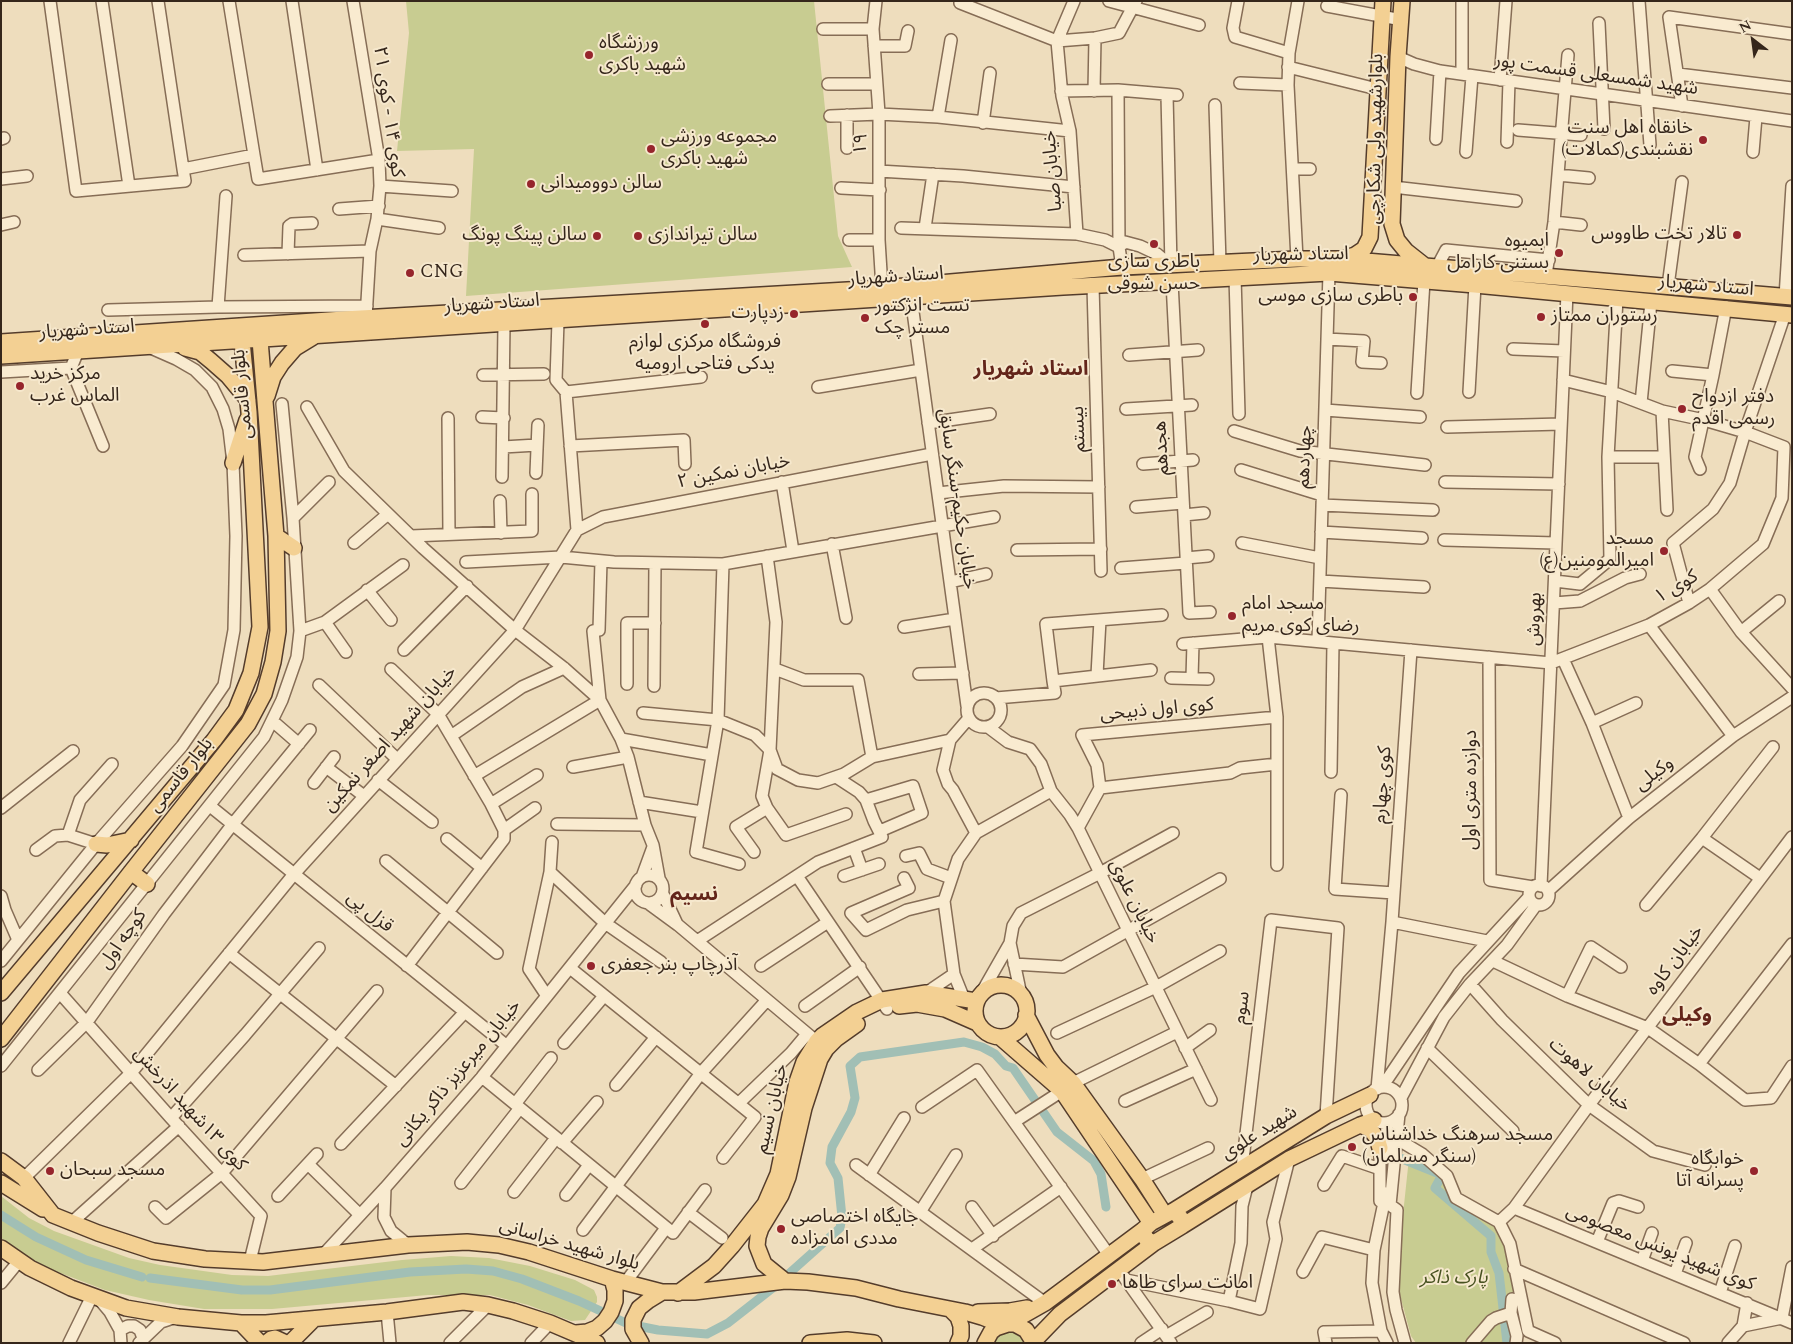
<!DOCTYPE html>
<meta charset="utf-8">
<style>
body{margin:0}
#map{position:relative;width:1793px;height:1344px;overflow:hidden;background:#eeddbd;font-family:Spectral,serif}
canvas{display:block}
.frame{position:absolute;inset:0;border:2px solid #35261b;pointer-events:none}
.north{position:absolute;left:1728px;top:15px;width:50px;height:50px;-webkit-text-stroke:4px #f6e8cd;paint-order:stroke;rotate:330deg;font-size:14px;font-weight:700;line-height:20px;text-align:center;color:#35261b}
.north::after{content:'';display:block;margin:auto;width:18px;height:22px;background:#35261b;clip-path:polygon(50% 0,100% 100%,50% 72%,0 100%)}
</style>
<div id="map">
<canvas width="1793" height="1344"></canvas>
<div class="frame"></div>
<div class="north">N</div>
</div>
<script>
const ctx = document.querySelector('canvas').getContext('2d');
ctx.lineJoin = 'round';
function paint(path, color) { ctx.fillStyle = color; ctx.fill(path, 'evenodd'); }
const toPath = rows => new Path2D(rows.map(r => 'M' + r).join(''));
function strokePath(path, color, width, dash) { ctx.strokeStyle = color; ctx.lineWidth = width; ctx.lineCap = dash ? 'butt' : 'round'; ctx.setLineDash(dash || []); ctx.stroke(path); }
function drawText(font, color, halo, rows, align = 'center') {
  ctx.font = font + ' Spectral,"Noto Sans Arabic",serif'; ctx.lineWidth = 4; ctx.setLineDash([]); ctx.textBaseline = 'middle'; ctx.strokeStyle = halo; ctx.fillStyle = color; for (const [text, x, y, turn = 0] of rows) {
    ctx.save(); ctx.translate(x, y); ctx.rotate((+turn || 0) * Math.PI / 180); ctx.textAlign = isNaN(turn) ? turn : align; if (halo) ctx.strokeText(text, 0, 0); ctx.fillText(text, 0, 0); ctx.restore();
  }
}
paint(toPath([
 [406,1,814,1,838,236,852,267,466,296,474,149,397,151,409,33],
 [1409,1158,1427,1165,1443,1177,1451,1198,1457,1206,1495,1223,1502,1233,1524,1332,1522,1343,1416,1343,1411,1336,1396,1280],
 [1,1196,29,1218,54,1231,129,1258,160,1265,232,1275,268,1276,402,1260,451,1256,489,1258,530,1266,575,1280,594,1290,597,1297,597,1302,585,1320,571,1321,528,1305,490,1295,428,1295,272,1309,204,1309,149,1300,105,1290,42,1266,1,1238],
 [1008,1331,1020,1333,1027,1343,993,1343,997,1336]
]), '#c8cc91');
strokePath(toPath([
 [1400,1158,1442,1175,1435,1188,1491,1236,1491,1252,1499,1273,1507,1343],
 [1,1215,36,1237,86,1260,142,1277],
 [150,1278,242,1290,270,1290,410,1272,466,1269,493,1271,522,1279,579,1301,605,1313],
 [784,1278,840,1228,842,1217,838,1178,830,1163,832,1147,851,1112,855,1098,850,1066,860,1057,964,1042,982,1047,995,1054,1006,1066,1013,1068,1057,1132,1094,1161,1101,1174,1106,1207],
 [613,1317,628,1324],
 [638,1326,658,1330,707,1334,728,1323,774,1287]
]), '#a1bfb5', 9);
const minor = toPath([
 [50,1,76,191,185,181,183,169,254,155,258,179,379,160],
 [102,1,129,186],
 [158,1,183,169],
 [229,1,254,155],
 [292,1,317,170],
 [353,1,379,160,380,186,377,219,370,251,366,318],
 [876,1,873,29,879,114,879,240,882,288],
 [1074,1,1057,41,1062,96,1070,131,1077,234,1105,240,1119,247,1122,267],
 [1109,1,1199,25],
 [1238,1,1233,28,1235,37,1289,53],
 [1639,1,1650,145],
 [960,3,1057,41,1095,38,1119,33,1136,1],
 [1327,6,1402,20],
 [1599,23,1604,129],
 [823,29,873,29],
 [874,46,905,46,908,31],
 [1398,57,1414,64,1440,71,1792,121],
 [1288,67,1377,89],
 [1462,74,1462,1],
 [1678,74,1792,88],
 [1500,80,1506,1],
 [1240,83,1288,85],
 [828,84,876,84],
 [1118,90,1119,247],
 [1061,91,1118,90,1177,95],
 [1094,91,1095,38],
 [1167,95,1171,266],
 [1215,105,1220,263],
 [1682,106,1669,17,1792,34],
 [847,115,847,148],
 [830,116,879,114,938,117,1070,131],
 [938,117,951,40],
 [983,123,990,73],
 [1518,130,1581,135],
 [1,139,4,138],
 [1436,139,1440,71],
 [1507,142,1509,81],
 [1466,152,1472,76],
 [1753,152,1756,117],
 [1293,169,1310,169],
 [879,171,963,176,1074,187],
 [1558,175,1589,178],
 [1,179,27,176],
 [380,186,452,191],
 [1393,187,1516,201],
 [841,188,880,190],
 [339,209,379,206],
 [377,219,439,228],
 [1554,222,1581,225],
 [1,225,14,222],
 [901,228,1077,234],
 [925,228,933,174],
 [849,240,879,240],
 [1119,247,1125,242,1140,246,1157,254,1171,266],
 [288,254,289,226,292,224,312,223],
 [244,255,370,251],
 [1297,259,1288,85,1289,53,1298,1],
 [1437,267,1446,250,1549,260],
 [1546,275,1554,222,1568,55],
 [1235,277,1239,414],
 [1172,282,1189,613,1210,612],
 [1093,286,1101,571],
 [1668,286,1682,182],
 [911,297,967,706],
 [1785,297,1792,186],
 [1617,299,1608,457,1664,457],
 [218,307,226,196],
 [108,310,218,307,367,306],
 [558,321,556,380,566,392,577,530],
 [1327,339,1364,341,1362,362,1381,363],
 [1513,349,1564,351],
 [1129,355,1198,350],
 [71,368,103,446],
 [1672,371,1713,375],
 [1,372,71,368,78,351],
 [483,375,544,374],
 [818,387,921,370],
 [566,392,701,377],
 [1469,392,1475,285],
 [1417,393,1424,281],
 [1641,403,1651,302],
 [307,407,344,471,423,548,515,630,564,668,600,700,621,739,628,757,645,825,653,845,659,878],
 [1126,409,1192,405],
 [1325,410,1420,417],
 [1662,411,1667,510],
 [482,417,504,418],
 [448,418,449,534],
 [928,423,990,414],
 [1447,427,1561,424],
 [1234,431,1300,451,1425,465],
 [570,446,684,440,685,464],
 [503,447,537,445],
 [1143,464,1193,460],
 [1700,469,1695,457,1713,375,1726,307],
 [1241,470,1322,495],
 [536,473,538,425],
 [502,477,504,324],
 [782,482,793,551],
 [1445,482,1559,484],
 [938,493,1004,486,1099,487],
 [500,501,501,533],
 [1322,505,1433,510],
 [1136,507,1183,503],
 [1184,515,1204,513],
 [293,518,329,482],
 [1321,532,1422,538],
 [411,536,532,531,532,494],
 [1444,540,1556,543],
 [354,543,388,514],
 [1242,543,1320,558],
 [832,544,846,618],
 [1017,550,1101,549],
 [767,556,776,622,770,750,762,796,767,808,786,835,846,814],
 [1186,558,1208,556],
 [466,562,561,557,614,562,723,564,994,517],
 [723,564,718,720,696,852,739,864],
 [1121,568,1186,563],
 [1320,581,1424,587],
 [1555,581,1580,584,1610,559,1608,457],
 [950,582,986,574],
 [1710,589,1741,632,1792,688],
 [367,590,391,620],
 [1554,603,1580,601,1625,578,1640,574],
 [1689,603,1673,543,1713,509,1730,483,1745,432,1785,314],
 [325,622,346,652],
 [1649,625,1733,736],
 [904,627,955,619],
 [300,631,325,622,403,565],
 [1741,632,1779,601],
 [1268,637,1277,717,1277,865],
 [1318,641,1329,273],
 [1183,644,1268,637,1551,663,1649,625,1689,603,1710,589,1763,544,1782,498,1784,447,1745,432,1704,420,1662,411,1612,392,1563,380],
 [404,650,467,586],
 [1489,657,1490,880,1533,887],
 [1563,659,1592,723,1629,818],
 [391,669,438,714,491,804,504,830,504,839,407,966],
 [775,669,804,680,858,680,872,757],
 [919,674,963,673],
 [1097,675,1100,620],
 [1171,678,1208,679],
 [1192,678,1193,643],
 [1053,681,1046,624,1162,615],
 [627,684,627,623,655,623],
 [319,685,397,759],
 [654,686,655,563],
 '967 710a17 17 0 1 1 34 0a17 17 0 1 1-34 0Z',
 [996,698,1055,693,1053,681,1151,670],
 [643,713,718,720,755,735,770,750,777,769,798,780,818,783,844,774,872,757,950,740],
 [969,718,950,740,943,770,948,784,953,790,976,833],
 [1592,723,1636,703],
 [276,724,299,744],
 [988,727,1008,742,1030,749,1041,764,1051,791,1070,815,1078,828,1211,1100],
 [451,736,522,687,564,668],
 [621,739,712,755],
 [326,767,364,796],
 [573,767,628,757],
 [1331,772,1333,643],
 [474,776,600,700,593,631,599,630,601,561],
 [378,780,432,822],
 [314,783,334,757],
 [1100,788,1230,773,1240,768,1277,764],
 [1341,795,1335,889,1394,893],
 [866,800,913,786,922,813,880,831],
 [639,802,702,812],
 [491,804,537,775],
 [210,806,507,1046],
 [1,808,73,751],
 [557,824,645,825],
 [1078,828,1100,788,1097,765,1082,735,1277,717],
 [504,830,535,808],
 [68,835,80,800,112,764],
 [1702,838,1760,878],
 [447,839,482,868],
 [854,848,862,870],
 [36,850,55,836,68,835,96,844],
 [754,852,736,827,767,808],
 [906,856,919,853,927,869,951,878],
 [386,861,497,953],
 [550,872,605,923,661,962],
 '635 889a14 14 0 1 1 28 0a14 14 0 1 1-28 0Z',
 [797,876,887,1009],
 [844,876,879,864],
 [642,877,653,847],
 [904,878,909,888,851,913,866,930,907,910,944,901],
 '1529 895a10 10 0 1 1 20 0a10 10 0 1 1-20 0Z',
 [1541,886,1567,293],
 [1548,891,1629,818,1733,736,1792,697],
 [663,894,677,924],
 [1,896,5,910,18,940],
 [648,903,678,925,822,1046],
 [1646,905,1702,838,1773,747],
 [1392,922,1487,941],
 [697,941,818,862,882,837,874,821,866,800,859,792,836,777],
 [1010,943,1021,995],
 [229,953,396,1086],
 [1,961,96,844,182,746,224,685,234,630,236,536,233,463,229,429,223,409,212,387,195,370,176,359,151,348],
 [1493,961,1567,996,1648,1028,1699,1064,1745,1100,1771,1098,1792,1066],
 [1014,964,1063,967,1220,879],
 [761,966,828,922],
 [570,968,755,1117,723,1158],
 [1470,984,1502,1020,1589,1105,1653,1151,1705,1165],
 [982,992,1010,943,1013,926,1021,913,1100,873,1173,833],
 [60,993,171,1118,261,1216,250,1261],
 [926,993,954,974],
 [547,996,529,969,550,872,552,842],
 [1567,996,1591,947,1621,967],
 [964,999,954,974,944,901,958,859,976,833,1051,791],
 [805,1006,860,967],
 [1057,1033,1156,987,1220,951],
 [564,1043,604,996],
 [1185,1048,1210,1030],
 [1427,1048,1513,1131],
 [1699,1064,1792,944],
 [1,1066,264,737,282,700,297,657,300,631,293,518,282,404],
 [38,1070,87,1022,164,914,232,825,310,730],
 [482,1077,673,1233,705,1190],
 [1073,1083,1177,1032],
 [616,1085,656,1037],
 [1382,1087,1459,973,1529,897],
 '1366 1105a18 18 0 1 1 36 0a18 18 0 1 1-36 0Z',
 [1377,1089,1392,922,1411,650],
 [1401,1098,1444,1017,1470,984,1507,945,1536,905],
 [1125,1101,1196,1069],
 [739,1103,791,1053,807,1034],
 [515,1104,551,1058],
 [922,1107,977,1070,1109,1255],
 [1399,1114,1390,1205,1397,1210,1393,1292,1396,1310,1405,1343],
 [171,1118,245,1035,319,948],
 [1014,1122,1062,1091],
 [1386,1123,1390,1158],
 [1397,1139,1422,1154,1447,1176,1456,1198,1499,1222,1510,1244,1528,1331,1555,1343],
 [1380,1140,1380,1201],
 [562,1143,597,1102],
 [341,1144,465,1012],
 [308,1164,360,1215],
 [856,1165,1045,1303],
 [1242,1168,1271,920,1338,928,1326,1116],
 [869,1175,904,1118],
 [24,1178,131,1073,294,874,515,630,577,530,603,517,932,454],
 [1142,1179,1208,1148],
 [461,1183,520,1108],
 [1324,1185,1342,1156,1380,1169],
 [385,1188,384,1217,391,1231,408,1245],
 [514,1192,556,1138],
 [1386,1193,1374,1250,1372,1283,1381,1331,1387,1343],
 [566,1195,589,1165],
 [278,1196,317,1154],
 [155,1207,166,1218,222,1173,377,991],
 [972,1207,993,1236],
 [1514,1208,1792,1323],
 [688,1212,722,1238],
 [920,1212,956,1155],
 [1499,1222,1514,1208,1589,1105,1792,837],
 [71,1223,179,1126],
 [583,1230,701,1073,767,1000],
 [1597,1242,1613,1203,1619,1201,1638,1207],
 [972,1249,1061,1187],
 [323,1255,385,1188,482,1077,636,885],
 [1642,1261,1652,1233],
 [1514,1269,1684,1343],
 [1303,1272,1322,1237,1374,1250],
 [1675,1274,1686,1243],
 [1124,1277,1171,1343],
 [1126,1280,1229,1301,1260,1309,1276,1239,1273,1222,1289,1159],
 [1,1283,19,1261],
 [625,1283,666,1228],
 [1720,1293,1735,1246],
 [99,1299,110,1312,120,1330,121,1343],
 [1512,1299,1511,1313,1517,1336,1516,1343],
 [1229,1301,1241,1243,1242,1206,1247,1186],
 [387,1312,390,1343],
 [1743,1326,1782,1318,1792,1267],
 [120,1330,128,1326,134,1326,140,1330,143,1338],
 [1166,1336,1207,1312],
 [69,1343,92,1296],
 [139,1343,161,1322,176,1317],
 [450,1343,488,1305],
 [531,1343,550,1323],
 [1141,1343,1162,1329],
 [1326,1343,1324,1332,1381,1331],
 [1472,1343,1491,1321,1496,1318,1511,1313],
 [1728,1343,1743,1326,1747,1303]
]);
const major = toPath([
 [1402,1,1398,57,1392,224,1397,240,1406,251,1425,266],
 [1345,258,1355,255,1364,249,1370,237,1383,1],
 [1,342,344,319,882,288,1122,267,1297,259,1342,259,1437,267,1792,297],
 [185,348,200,352,211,361,228,376,248,400],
 [1,356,1063,287,1329,273,1475,285,1792,315],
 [267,396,273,377,282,363,295,348,313,337],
 [233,463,247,420],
 [276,536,294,548],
 [96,844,107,845,131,840],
 [131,872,147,884],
 '975 1011a26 26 0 1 1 52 0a26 26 0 1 1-52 0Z',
 [1,993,214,740,236,710,251,673,260,627,249,412,242,341,249,326,260,340,276,536,278,631,273,662,264,694,248,724,131,872,1,1039],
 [899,1006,917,1004,945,1009,977,1023],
 [1026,1015,1047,1055,1056,1067,1073,1083,1142,1179,1165,1215],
 [1000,1037,1062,1091,1151,1223],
 [1360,1125,1370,1129,1377,1138,1380,1148],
 [1,1161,24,1178,53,1215,98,1233,153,1251,205,1259,263,1262,408,1245,467,1242,499,1245,529,1252,612,1279,662,1292,694,1292,785,1281,808,1282,856,1288,899,1299,965,1312,982,1317,1002,1325],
 [1,1183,43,1209],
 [1173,1211,1326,1116,1370,1095],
 [1173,1211,1180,1217,1182,1226,1154,1243,1146,1239,1143,1230,1151,1223,1173,1211],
 [1182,1226,1289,1159,1360,1125,1374,1120],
 [1,1248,30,1268,71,1288,126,1308,178,1317,241,1323,266,1323,387,1312,463,1302,488,1305,513,1311,550,1323,597,1343],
 [785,1281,764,1264,757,1246,758,1237,761,1228,781,1195,788,1177,804,1108,820,1059,826,1049,836,1039,857,1024],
 [678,1293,714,1266,732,1246,765,1204,778,1174,797,1082,804,1062,817,1041,822,1036,857,1012,882,1000,926,993,976,1001],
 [951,1310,958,1317,961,1326,961,1336,958,1343],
 [978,1312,1010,1311,1027,1308],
 [241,1323,260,1343],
 [1008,1324,1045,1303,1143,1230],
 [576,1333,587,1332,597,1328,605,1321,611,1312,615,1301,615,1290,612,1279],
 [1034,1341,1060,1314,1154,1243],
 [266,1343,271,1339,275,1338,286,1343],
 [290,1343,314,1319],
 [641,1343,633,1329,633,1320,639,1308,649,1300,662,1292],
 [810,1343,847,1340,874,1343],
 [985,1343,991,1332,996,1328,1008,1324,1015,1324,1026,1330,1034,1343]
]);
strokePath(minor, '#866d56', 14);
strokePath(major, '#543c2b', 18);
strokePath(minor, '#f9ebd0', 11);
strokePath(major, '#f3d093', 15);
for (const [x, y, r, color] of [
 [589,55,5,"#96252c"],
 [1703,140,5,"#96252c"],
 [651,149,5,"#96252c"],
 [531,184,5,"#96252c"],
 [1737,235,5,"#96252c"],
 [597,236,5,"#96252c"],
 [638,236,5,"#96252c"],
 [1154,244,5,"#96252c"],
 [1559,253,5,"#96252c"],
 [410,273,5,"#96252c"],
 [1413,297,5,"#96252c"],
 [794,314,5,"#96252c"],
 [1541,317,5,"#96252c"],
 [865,318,5,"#96252c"],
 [705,324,5,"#96252c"],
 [20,386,5,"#96252c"],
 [1682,409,5,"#96252c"],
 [1664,551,5,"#96252c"],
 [1232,616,5,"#96252c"],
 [591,966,5,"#96252c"],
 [1352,1147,5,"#96252c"],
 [50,1171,5,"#96252c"],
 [1754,1171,5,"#96252c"],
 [781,1229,5,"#96252c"],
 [1112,1284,5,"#96252c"]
]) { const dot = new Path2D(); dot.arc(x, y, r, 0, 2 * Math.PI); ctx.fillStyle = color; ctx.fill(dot); strokePath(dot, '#f6e8cd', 2); }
drawText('19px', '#35261b', '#f6e8cd', [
 ["ورزشگاه",599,44],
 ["شهید باکری",599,66],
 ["خانقاه اهل سنت",1693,129,"right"],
 ["نقشبندی(کمالات)",1693,151,"right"],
 ["مجموعه ورزشی",661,138],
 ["شهید باکری",661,160],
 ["سالن دوومیدانی",541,184],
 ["تالار تخت طاووس",1727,235,"right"],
 ["سالن پینگ پونگ",587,236,"right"],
 ["سالن تیراندازی",648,236],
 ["ابمیوه",1549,242,"right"],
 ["بستنی کارامل",1549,264,"right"],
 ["باطری سازی",1154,263,"center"],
 ["حسن شوقی",1154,285,"center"],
 ["CNG",420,273],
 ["باطری سازی موسی",1403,297,"right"],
 ["تست انژکتور",875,307],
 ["مستر چک",875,329],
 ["زدپارت",784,314,"right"],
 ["رستوران ممتاز",1551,317],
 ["فروشگاه مرکزی لوازم",705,343,"center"],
 ["یدکی فتاحی ارومیه",705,365,"center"],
 ["مرکز خرید",30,375],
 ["الماس غرب",30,397],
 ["دفتر ازدواح",1692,398],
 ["رسمی اقدم",1692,420],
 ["مسجد",1654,540,"right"],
 ["امیرالمومنین(ع)",1654,562,"right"],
 ["مسجد امام",1242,605],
 ["رضای کوی مریم",1242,627],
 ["آذرچاپ بنر جعفری",601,966],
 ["مسجد سرهنگ خداشناس",1362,1136],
 ["(سنگر مسلمان)",1362,1158],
 ["خوابگاه",1744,1160,"right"],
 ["پسرانه آتا",1744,1182,"right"],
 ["مسجد سبحان",60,1171],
 ["جایگاه اختصاصی",791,1218],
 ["مددی امامزاده",791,1240],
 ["امانت سرای طاها",1122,1284]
], 'left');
drawText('19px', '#35261b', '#f6e8cd', [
 ["شهید شمسعلی قسمت پور",1596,76,8],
 ["کوی ۱۴ - کوی ۲۱",387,112,82],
 ["بلوارشهید ولی شکارچی",1377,139,-89],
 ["۱۹",862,144,-90],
 ["خیابان صبا",1054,171,-95],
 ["استاد شهریار",1301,256,-1],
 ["استاد شهریار",896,278,-4],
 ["استاد شهریار",1706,287,5],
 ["استاد شهریار",492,305,-4],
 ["استاد شهریار",87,331,-4],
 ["بلوار قاسمی",244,394,-95],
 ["بیستم",1080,429,-92],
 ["هجدهم",1163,448,-93],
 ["چهاردهم",1306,457,-88],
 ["خیابان نمکین ۲",734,473,-11],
 ["خیابان حکیم-سنگر سابق",956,499,82],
 ["کوی ۱",1677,588,-31],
 ["بهروش",1536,619,-88],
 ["کوی اول ذبیحی",1157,711,-5],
 ["خیابان شهید اصغر نمکین",391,740,-48],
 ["وکیلی",1655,775,-38],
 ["بلوار قاسمی",182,776,-51],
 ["کوی چهارم",1384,785,-86],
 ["دوازده متری اول",1472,790,-90],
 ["خیابان علوی",1133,902,64],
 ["قزل پی",369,913,39],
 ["کوچه اول",124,940,-55],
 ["خیابان کاوه",1676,961,-53],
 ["سوم",1243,1008,-83],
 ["خیابان میرعزیز ذاکر یکانی",459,1074,-50],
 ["خیابان لاهوت",1589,1076,41],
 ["خیابان نسیم",773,1109,-77],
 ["کوی ۱۳شهید اذرخش",189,1110,48],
 ["شهید علوی",1260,1134,-32],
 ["بلوار شهید خراسانی",569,1246,16],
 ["کوی شهید یونس معصومی",1660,1249,22]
]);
drawText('italic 19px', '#485221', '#f6e8cd', [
 ["پارک ذاکر",1454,1279]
]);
drawText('bold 20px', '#63251a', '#f6e8cd', [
 ["استاد شهریار",1031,371],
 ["نسیم",694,896],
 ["وکیلی",1687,1017]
]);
</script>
